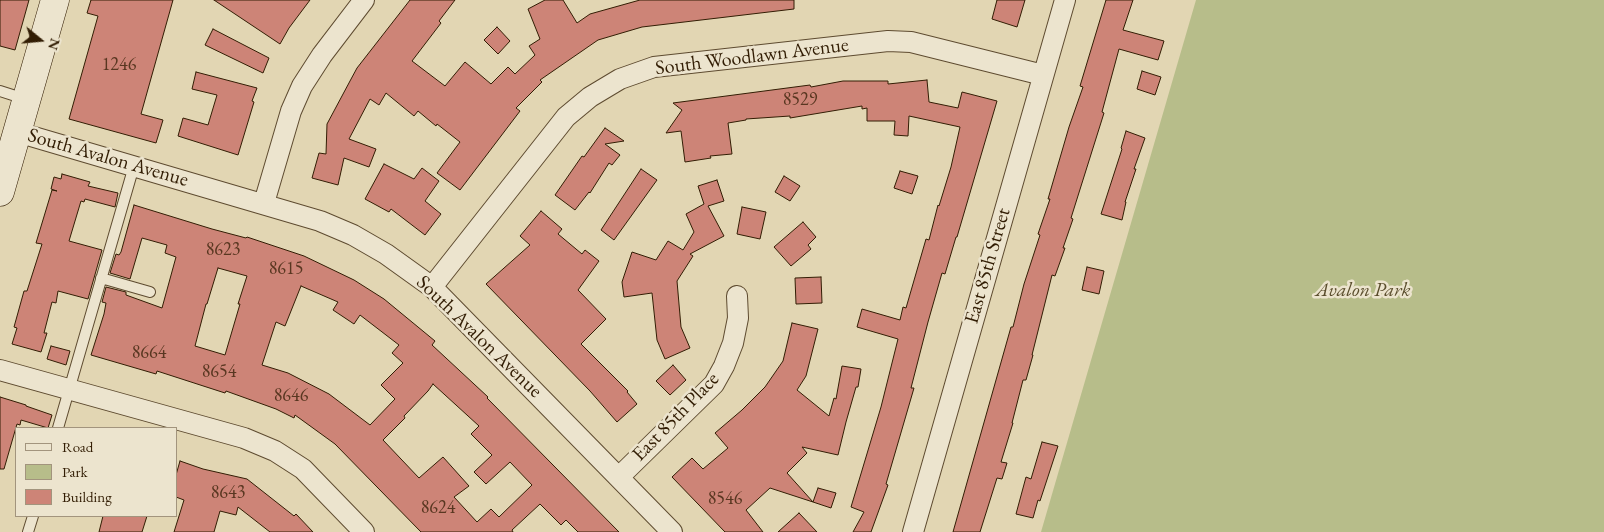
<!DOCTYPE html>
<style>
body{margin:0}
#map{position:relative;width:1604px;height:532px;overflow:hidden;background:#e2d6b3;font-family:"EB Garamond",serif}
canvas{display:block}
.legend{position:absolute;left:15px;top:427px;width:162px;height:90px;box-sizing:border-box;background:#ece4ce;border:1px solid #a2947d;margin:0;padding:6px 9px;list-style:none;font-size:15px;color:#321d04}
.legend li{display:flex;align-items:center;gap:10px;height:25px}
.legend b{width:25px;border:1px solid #a2947d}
.north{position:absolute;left:15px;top:15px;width:50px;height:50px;-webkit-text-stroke:4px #ece4ce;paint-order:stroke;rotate:107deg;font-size:14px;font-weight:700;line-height:20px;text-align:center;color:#321d04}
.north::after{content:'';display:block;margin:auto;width:18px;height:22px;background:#321d04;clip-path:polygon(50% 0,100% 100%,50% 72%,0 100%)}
</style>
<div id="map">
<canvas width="1604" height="532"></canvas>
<ul class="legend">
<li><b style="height:6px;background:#ece4ce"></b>Road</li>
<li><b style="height:14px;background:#b7bd8a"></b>Park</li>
<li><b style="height:14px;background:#cd8477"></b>Building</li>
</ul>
<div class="north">N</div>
</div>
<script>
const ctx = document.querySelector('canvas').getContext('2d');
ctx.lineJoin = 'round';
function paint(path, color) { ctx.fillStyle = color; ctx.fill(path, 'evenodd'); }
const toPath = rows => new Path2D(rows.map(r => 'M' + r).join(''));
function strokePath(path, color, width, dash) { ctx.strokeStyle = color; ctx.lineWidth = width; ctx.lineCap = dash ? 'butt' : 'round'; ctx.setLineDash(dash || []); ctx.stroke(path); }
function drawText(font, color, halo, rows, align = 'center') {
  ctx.font = font + ' "EB Garamond",serif'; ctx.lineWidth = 5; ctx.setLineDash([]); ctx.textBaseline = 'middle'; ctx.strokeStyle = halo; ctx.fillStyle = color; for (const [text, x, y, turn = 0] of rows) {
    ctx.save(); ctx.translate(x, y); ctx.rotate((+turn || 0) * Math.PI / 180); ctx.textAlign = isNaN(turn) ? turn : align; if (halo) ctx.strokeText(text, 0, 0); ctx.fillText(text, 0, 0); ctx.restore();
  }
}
paint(toPath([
 [1196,0,1604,0,1604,532,1041,532]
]), '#b7bd8a');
const building = toPath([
 [0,0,29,0,15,50,0,46,0,0],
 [91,0,173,0,141,114,163,120,156,143,69,119,98,16,87,13,91,0],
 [214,0,310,0,289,28,280,44,214,0],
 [410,0,455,0,439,21,441,23,412,61,445,86,465,62,491,84,508,67,515,74,535,55,529,46,540,39,528,9,545,0,563,0,577,23,590,14,640,0,794,0,794,9,642,27,598,40,540,80,542,82,516,108,520,111,460,190,437,173,460,142,437,124,436,126,418,111,414,116,386,93,379,105,370,99,349,139,376,149,369,167,344,158,338,185,312,178,319,153,326,154,327,124,350,81,357,68,410,0],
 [997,0,1025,0,1017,27,992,19,997,0],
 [1106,0,1133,0,1123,30,1164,41,1158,60,1119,49,1102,112,1104,113,1071,218,1073,219,1063,248,1065,248,1055,276,1052,275,1032,355,1033,355,1026,380,1023,380,1012,423,1013,423,1001,462,1007,463,1002,479,997,478,980,532,953,532,1011,327,1013,327,1024,284,1040,235,1038,234,1050,199,1048,199,1069,127,1083,87,1080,86,1106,0],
 [497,27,510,41,498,54,484,40,497,27],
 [213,29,269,58,263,73,205,45,213,29],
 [1142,71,1161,77,1155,95,1137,89,1142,71],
 [196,72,257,88,252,101,254,102,238,155,178,136,183,118,208,125,217,95,192,89,196,72],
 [927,80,929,102,958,108,962,92,997,101,957,237,956,237,945,274,942,273,928,322,911,388,914,388,886,484,888,485,871,532,853,532,864,512,851,507,881,407,898,339,857,327,862,309,900,320,903,307,906,308,926,239,929,240,938,205,939,206,951,167,960,127,909,116,908,136,894,135,895,121,867,121,867,108,862,109,862,106,790,118,790,116,746,119,746,120,728,123,732,154,710,156,711,158,685,162,681,131,666,133,682,110,673,103,810,85,811,87,843,81,888,81,888,84,927,80],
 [605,128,624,141,605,144,620,155,612,165,609,163,590,193,589,192,575,210,555,195,582,156,584,157,605,128],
 [1126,131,1145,138,1134,169,1136,169,1125,202,1126,202,1122,220,1101,214,1122,149,1121,148,1126,131],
 [384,164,414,179,422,168,439,181,425,201,441,214,425,235,391,209,389,212,365,199,384,164],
 [641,169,657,180,614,240,601,230,641,169],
 [900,171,918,176,912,194,894,188,900,171],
 [62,174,90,182,88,186,118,193,115,207,85,199,84,202,81,201,69,241,102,250,88,299,58,291,56,303,52,302,44,333,47,333,41,352,12,344,17,328,14,327,24,291,27,291,42,244,36,243,52,190,57,191,51,189,54,177,61,179,62,174],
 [784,176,800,186,790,201,775,192,784,176],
 [717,180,724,201,708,206,724,236,690,254,693,256,677,281,681,327,690,348,665,359,657,340,652,293,624,297,622,282,632,252,656,260,668,241,683,250,694,232,686,214,704,204,698,186,717,180],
 [134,205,212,229,246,238,247,237,304,256,354,280,384,299,435,341,432,345,488,397,487,398,619,532,578,532,566,520,561,525,540,504,512,530,513,532,421,532,335,444,295,415,294,418,276,409,226,391,225,393,157,371,156,374,91,355,104,314,106,303,102,302,106,287,126,292,126,295,162,308,176,257,165,253,167,245,142,238,130,279,110,273,116,254,119,255,121,252,134,205],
 [218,268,247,276,238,304,240,304,225,355,195,346,206,304,207,304,218,268],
 [301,286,338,302,333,310,354,324,360,315,399,345,392,353,403,363,381,385,395,399,370,425,329,394,288,373,262,365,276,322,285,326,301,286],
 [433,384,479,426,471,434,492,455,474,472,486,484,510,462,532,485,499,517,491,509,477,522,454,497,469,486,443,457,419,478,383,440,405,418,404,416,428,391,433,384],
 [742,207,766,212,760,239,737,234,742,207],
 [541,211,562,229,558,234,582,254,585,250,599,261,578,290,606,319,581,344,628,391,627,392,637,404,617,422,590,391,486,284,530,245,520,236,541,211],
 [803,222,816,237,808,245,811,249,791,266,774,247,803,222],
 [1087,267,1104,271,1099,294,1082,290,1087,267],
 [821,277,822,303,796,304,795,278,821,277],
 [792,323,818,329,806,376,797,390,829,416,834,398,836,399,842,366,861,369,858,387,856,387,846,422,838,455,802,447,807,453,787,473,813,502,770,488,746,510,763,532,725,532,672,477,692,458,703,469,728,448,715,433,742,410,765,387,783,361,792,323],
 [51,346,70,351,66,365,47,359,51,346],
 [673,365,686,380,670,395,656,381,673,365],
 [0,397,26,405,26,406,52,415,48,428,21,420,20,425,17,424,4,469,0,469,0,397],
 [1042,442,1058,446,1040,501,1038,500,1033,518,1016,514,1026,477,1031,479,1042,442],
 [180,461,203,469,247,479,294,516,296,514,313,532,270,532,238,507,236,515,220,511,214,532,174,532,184,500,176,497,176,475,180,461],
 [818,488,836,493,831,508,813,502,818,488],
 [799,513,817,532,778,532,799,513],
 [103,516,147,516,142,532,99,532,103,516]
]);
paint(building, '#cd8477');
strokePath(building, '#321d04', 1);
const service = toPath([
 [0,91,25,99],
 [101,278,150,292],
 [58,428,134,166],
 [28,532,33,516]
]);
const minor = toPath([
 [17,132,320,221,353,235,386,254,432,287,672,532],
 [264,203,291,111,302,86,322,55,364,0],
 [432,287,566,117,590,97,620,79,654,67,888,41,911,42,1043,75],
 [0,370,244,438,275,451,303,469,364,532],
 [619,477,714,384,724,366,733,343,738,318,737,296],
 [913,532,1065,0]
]);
const secondary = toPath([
 [0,192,55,0]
]);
strokePath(service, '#5e4b30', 12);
strokePath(minor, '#5e4b30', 22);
strokePath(secondary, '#321d04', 29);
strokePath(service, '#ece4ce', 10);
strokePath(minor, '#ece4ce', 20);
strokePath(secondary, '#ece4ce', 28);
drawText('18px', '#593721', null, [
 ["1246",119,65],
 ["8529",800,100],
 ["8623",223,250],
 ["8615",286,269],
 ["8664",149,353],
 ["8654",219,372],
 ["8646",291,396],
 ["8643",228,493],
 ["8546",725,499],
 ["8624",438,508]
]);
drawText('20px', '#321d04', '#ece4ce', [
 ["South Woodlawn Avenue",752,57,-7],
 ["South Avalon Avenue",108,158,16],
 ["East 85th Street",988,266,-74],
 ["South Avalon Avenue",479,337,44],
 ["East 85th Place",676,417,-46]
]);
drawText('italic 20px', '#5a4d2c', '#ece4ce', [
 ["Avalon Park",1363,291]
]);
</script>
